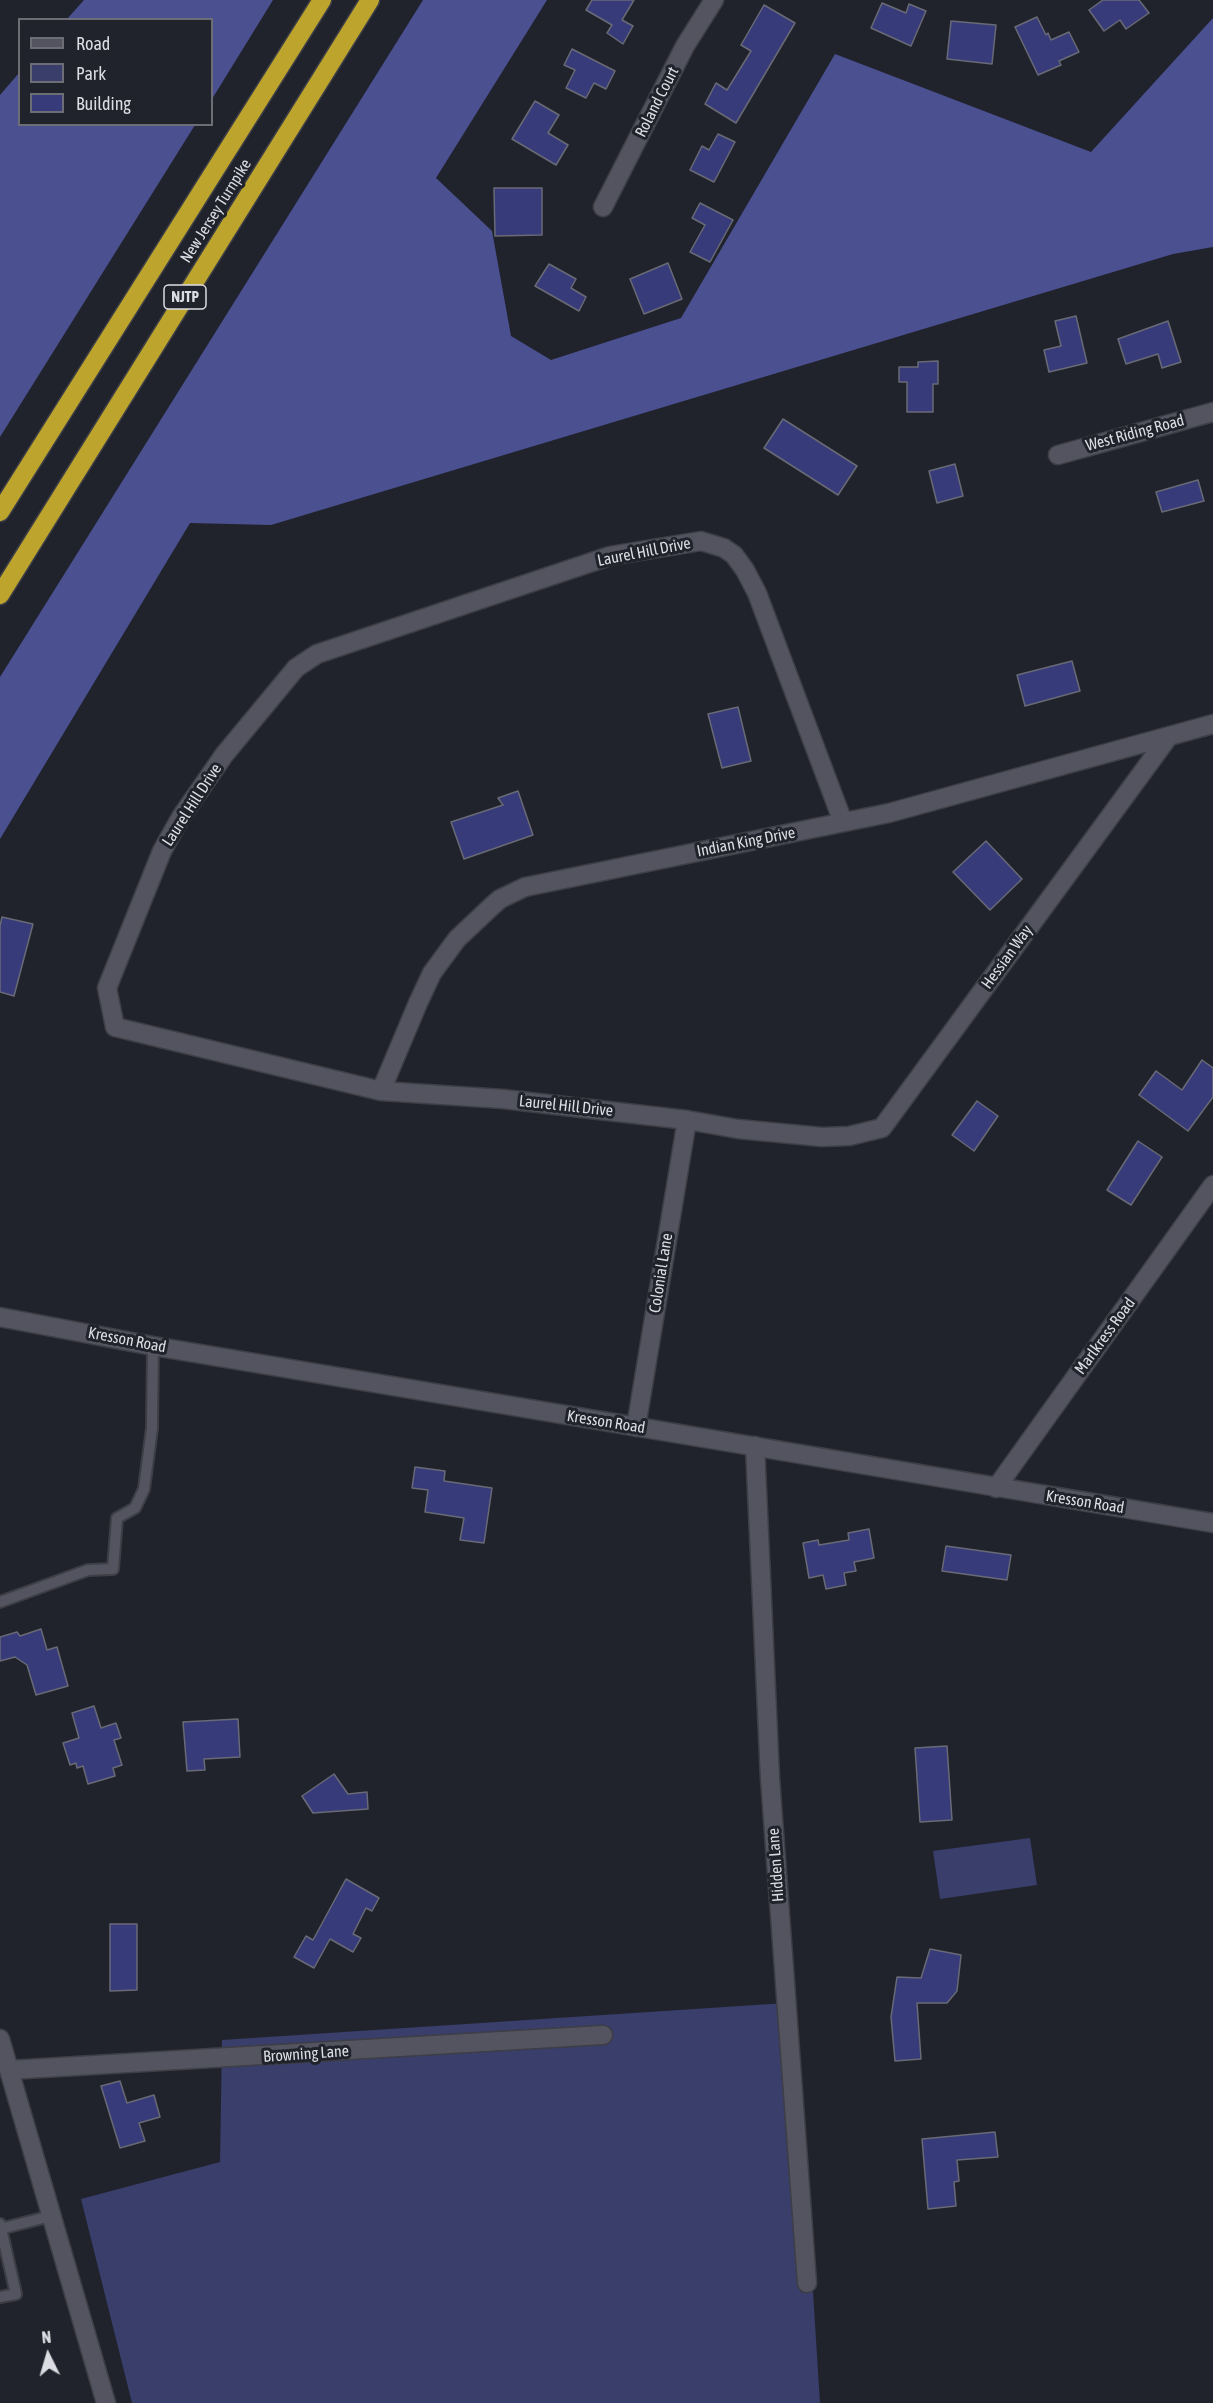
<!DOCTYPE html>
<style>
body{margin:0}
#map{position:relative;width:1213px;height:2403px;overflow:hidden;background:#21232c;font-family:"Asap Condensed",sans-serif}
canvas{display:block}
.legend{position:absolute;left:18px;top:18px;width:195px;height:108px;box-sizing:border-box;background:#21232c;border:2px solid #6c6d75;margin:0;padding:8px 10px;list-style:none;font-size:18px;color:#dcdde3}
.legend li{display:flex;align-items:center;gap:12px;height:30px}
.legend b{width:30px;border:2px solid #6c6d75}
.north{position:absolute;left:18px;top:2325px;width:60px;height:60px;-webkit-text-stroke:4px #21232c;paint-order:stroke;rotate:355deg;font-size:16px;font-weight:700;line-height:24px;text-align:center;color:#dcdde3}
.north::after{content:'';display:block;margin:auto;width:21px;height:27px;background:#dcdde3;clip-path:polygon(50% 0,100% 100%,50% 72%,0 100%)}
</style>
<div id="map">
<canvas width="1213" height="2403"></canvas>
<ul class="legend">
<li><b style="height:8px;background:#53545f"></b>Road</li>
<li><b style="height:16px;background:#3a3e6b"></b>Park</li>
<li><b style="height:16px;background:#383b7a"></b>Building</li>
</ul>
<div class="north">N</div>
</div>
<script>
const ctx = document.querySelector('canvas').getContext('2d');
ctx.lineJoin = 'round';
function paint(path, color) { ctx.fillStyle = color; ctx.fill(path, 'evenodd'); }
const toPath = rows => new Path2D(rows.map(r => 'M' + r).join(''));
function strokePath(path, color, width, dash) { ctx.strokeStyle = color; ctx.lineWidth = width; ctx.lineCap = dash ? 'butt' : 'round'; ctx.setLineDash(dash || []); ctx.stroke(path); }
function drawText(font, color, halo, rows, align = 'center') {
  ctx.font = font + ' "Asap Condensed",sans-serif'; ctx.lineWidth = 6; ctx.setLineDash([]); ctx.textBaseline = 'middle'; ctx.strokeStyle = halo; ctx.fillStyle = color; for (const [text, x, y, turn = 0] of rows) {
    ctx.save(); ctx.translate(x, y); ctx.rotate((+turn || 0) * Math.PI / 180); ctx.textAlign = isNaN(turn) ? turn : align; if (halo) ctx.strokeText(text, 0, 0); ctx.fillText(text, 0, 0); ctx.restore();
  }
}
paint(toPath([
 [1030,1838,1037,1885,940,1899,933,1851],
 [786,2003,809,2229,820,2403,132,2403,81,2199,220,2162,222,2040]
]), '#3a3e6b');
paint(toPath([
 [84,0,273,0,212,99,212,20,67,19],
 [423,0,547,0,436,178,492,231,511,336,551,360,681,318,835,54,1091,152,1213,18,1213,247,1173,254,271,525,190,523,0,839,0,677],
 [19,73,20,124,195,125,0,437,0,95]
]), '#4b5091');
const building = toPath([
 [592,0,634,0,622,20,633,26,623,44,607,33,612,25,586,10,592,0],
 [1103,0,1139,0,1149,13,1126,29,1120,20,1104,31,1089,10,1103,0],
 [882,3,906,13,909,4,926,11,911,46,871,28,882,3],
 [764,5,795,23,736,123,705,104,716,83,727,90,751,51,741,45,764,5],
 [1037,17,1046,35,1048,33,1051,40,1069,32,1079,52,1059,61,1061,65,1038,75,1015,27,1037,17],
 [951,21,996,25,992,64,947,59,951,21],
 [572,49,615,71,606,89,594,83,586,98,566,88,575,70,564,65,572,49],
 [535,101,559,115,548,133,568,145,556,165,512,139,535,101],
 [718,134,735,142,714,182,690,170,702,146,709,150,718,134],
 [494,188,542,188,542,235,495,236,494,188],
 [700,203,733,220,710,262,690,252,705,225,692,218,700,203],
 [668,263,682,299,644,314,630,279,668,263],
 [549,264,576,279,571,288,586,297,579,311,535,286,549,264],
 [1076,316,1087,363,1049,372,1044,350,1061,346,1055,321,1076,316],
 [1168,321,1181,362,1162,368,1158,354,1126,364,1118,339,1168,321],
 [938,361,938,384,933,384,933,412,907,412,907,382,899,382,899,367,918,367,918,362,938,361],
 [783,419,857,466,838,495,764,448,783,419],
 [955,464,963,496,937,503,929,471,955,464],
 [1198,480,1204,501,1162,512,1156,492,1198,480],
 [1072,661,1080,691,1025,706,1017,675,1072,661],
 [738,707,751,761,722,768,708,714,738,707],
 [518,791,533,835,464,859,451,822,503,805,498,798,518,791],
 [986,841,1022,879,990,910,953,872,986,841],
 [2,917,33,924,14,996,0,992,0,926,2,917],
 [1202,1060,1213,1068,1213,1097,1188,1131,1139,1095,1156,1071,1182,1090,1202,1060],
 [977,1101,998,1116,974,1151,952,1135,977,1101],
 [1138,1141,1162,1157,1131,1205,1107,1190,1138,1141],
 [415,1467,445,1471,444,1481,492,1488,484,1543,460,1540,464,1518,425,1512,428,1490,412,1488,415,1467],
 [869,1529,874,1558,854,1562,856,1571,844,1573,846,1585,826,1589,823,1575,809,1578,803,1543,818,1540,819,1545,849,1540,848,1533,869,1529],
 [946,1546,1011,1555,1007,1580,942,1571,946,1546],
 [41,1629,47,1650,57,1647,68,1686,36,1695,27,1665,15,1657,0,1661,0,1637,17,1632,20,1636,41,1629],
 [94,1706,101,1728,116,1723,121,1738,114,1740,122,1765,113,1768,115,1776,88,1784,83,1766,77,1768,76,1763,70,1765,63,1743,79,1738,72,1713,94,1706],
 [238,1719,240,1757,204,1759,205,1770,187,1771,183,1722,238,1719],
 [947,1746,952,1820,920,1822,915,1748,947,1746],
 [334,1774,348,1794,367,1792,368,1809,313,1813,302,1796,334,1774],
 [346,1879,379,1898,372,1911,366,1908,353,1934,361,1938,353,1952,330,1939,314,1968,294,1957,306,1936,313,1940,346,1879],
 [110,1924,137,1924,137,1990,110,1991,110,1924],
 [930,1949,961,1955,957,1991,947,2003,917,2003,921,2059,895,2061,891,2017,897,1977,921,1978,930,1949],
 [120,2081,127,2103,154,2095,160,2117,139,2123,145,2141,120,2148,101,2086,120,2081],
 [995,2132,998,2157,957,2160,959,2181,954,2182,956,2206,928,2209,922,2139,995,2132]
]);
paint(building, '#383b7a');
strokePath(building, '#686a75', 1.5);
const lane = toPath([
 [0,1602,88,1570,113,1569,117,1518,135,1508,144,1489,152,1428,153,1346],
 [0,2224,16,2294,0,2297],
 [0,2229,51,2216]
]);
const street = toPath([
 [603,207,685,46,714,0],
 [1058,455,1213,412],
 [843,822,757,593,745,570,734,555,724,548,701,541,610,556,317,654,296,668,224,755,181,817,162,851,107,988,115,1027,381,1091,503,1099,687,1120,738,1129,822,1137,849,1136,882,1128,1169,736],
 [381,1091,418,1003,432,973,457,939,492,906,500,899,525,887,889,813,1213,724],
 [636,1427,687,1120],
 [755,1446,770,1778,807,2283],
 [0,2039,106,2403],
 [9,2070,603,2035]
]);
const secondary = toPath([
 [0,1317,153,1346,1213,1523],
 [996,1488,1213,1185]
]);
const highway = toPath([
 [0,512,322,0],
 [0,595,370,0]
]);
strokePath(lane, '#3d3e46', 14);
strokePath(street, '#3d3e46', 21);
strokePath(secondary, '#3d3e46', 21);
strokePath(highway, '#3d3e46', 21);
strokePath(lane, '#53545f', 10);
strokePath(street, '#53545f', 18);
strokePath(secondary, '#53545f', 18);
strokePath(highway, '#bda42d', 18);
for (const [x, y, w] of [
 [185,297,42]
]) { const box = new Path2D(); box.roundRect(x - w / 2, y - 12, w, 24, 4.5); ctx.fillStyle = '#21232c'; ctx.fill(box); strokePath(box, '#dcdde3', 1.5); }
drawText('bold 15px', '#dcdde3', null, [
 ["NJTP",185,297]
]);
drawText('16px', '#dcdde3', '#21232c', [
 ["Roland Court",657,102,-63],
 ["New Jersey Turnpike",216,211,-58],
 ["West Riding Road",1135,433,-15],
 ["Laurel Hill Drive",644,552,-11],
 ["Laurel Hill Drive",192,805,-57],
 ["Indian King Drive",746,842,-11],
 ["Hessian Way",1007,957,-54],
 ["Laurel Hill Drive",566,1106,6],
 ["Colonial Lane",661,1273,-81],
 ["Marlkress Road",1105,1336,-54],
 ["Kresson Road",127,1340,11],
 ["Kresson Road",606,1422,9],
 ["Kresson Road",1085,1502,9],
 ["Hidden Lane",776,1865,-94],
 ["Browning Lane",306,2054,-4]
]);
</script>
